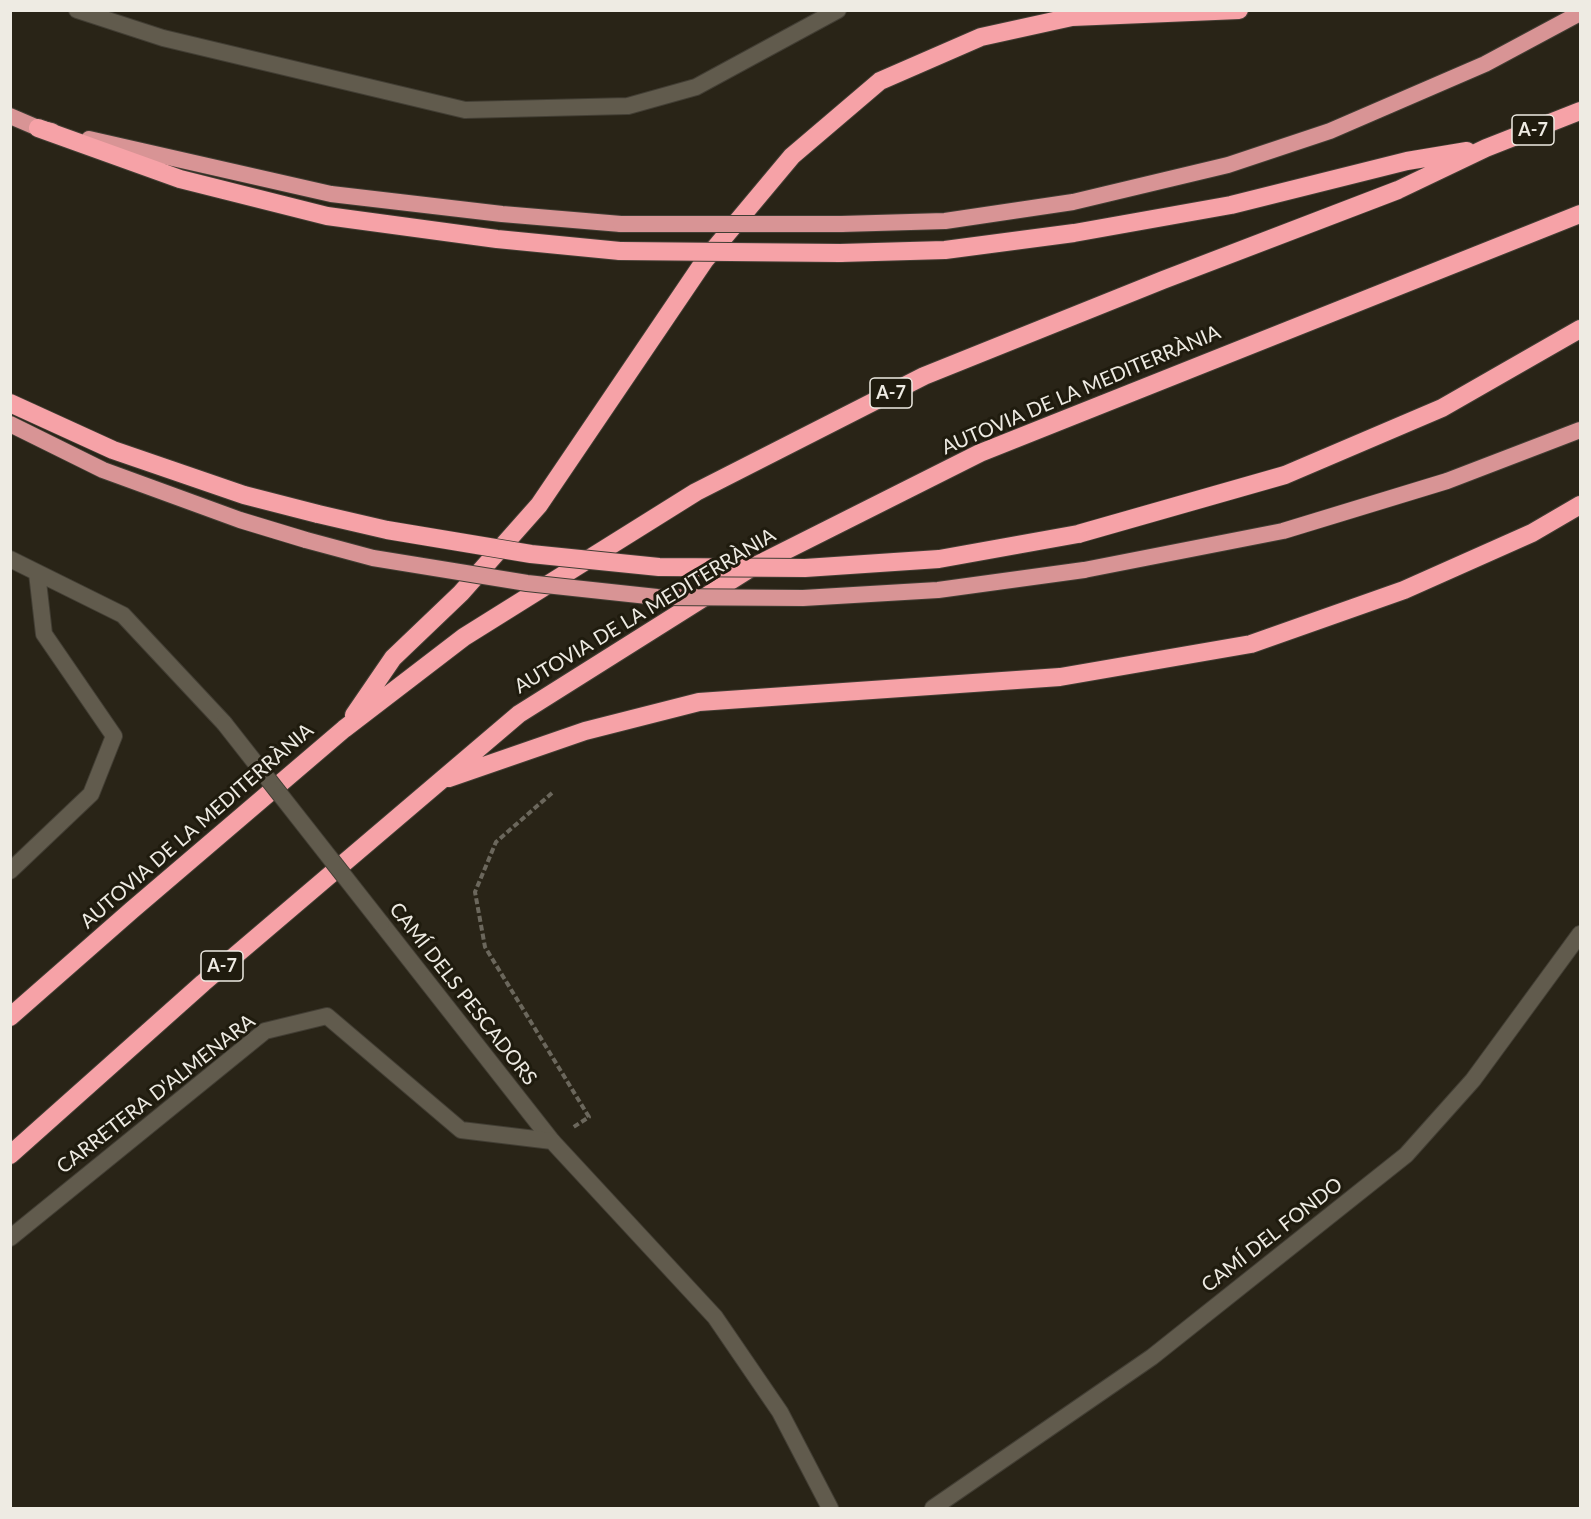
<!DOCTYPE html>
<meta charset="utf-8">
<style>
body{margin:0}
#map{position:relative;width:1591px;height:1519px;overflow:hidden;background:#292417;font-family:Lato,sans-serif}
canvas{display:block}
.frame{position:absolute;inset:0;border:12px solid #eeebe3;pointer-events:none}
</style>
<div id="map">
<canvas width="1591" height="1519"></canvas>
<div class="frame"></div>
</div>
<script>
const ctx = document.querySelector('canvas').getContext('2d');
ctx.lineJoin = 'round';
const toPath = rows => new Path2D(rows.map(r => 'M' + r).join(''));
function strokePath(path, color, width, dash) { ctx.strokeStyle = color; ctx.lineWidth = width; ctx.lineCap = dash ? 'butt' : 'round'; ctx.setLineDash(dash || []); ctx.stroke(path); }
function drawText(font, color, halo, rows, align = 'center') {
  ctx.font = font + ' Lato,sans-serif'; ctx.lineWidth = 6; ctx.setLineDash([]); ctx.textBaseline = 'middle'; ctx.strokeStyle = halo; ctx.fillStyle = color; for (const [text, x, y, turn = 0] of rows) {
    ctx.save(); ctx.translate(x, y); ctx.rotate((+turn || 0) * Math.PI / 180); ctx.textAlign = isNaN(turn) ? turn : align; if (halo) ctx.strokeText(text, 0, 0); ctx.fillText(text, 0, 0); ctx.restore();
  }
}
const minor = toPath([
 [77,10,163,38,465,110,628,106,696,87,838,10],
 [10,559,123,615,224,723],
 [10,871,91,794,114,736,44,634,37,573],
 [381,923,552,1141]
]);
const tertiary = toPath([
 [10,1238,265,1031,327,1016,461,1130,552,1141,715,1317,780,1412,830,1508],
 [933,1508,1152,1357,1406,1155,1473,1080,1580,934]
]);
const trunk = toPath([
 [10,116,38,128,52,131],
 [89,139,331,194,502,214,621,224],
 [841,224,945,221,1073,202,1228,165,1330,131,1485,64,1580,13],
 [10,424,103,470,240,520,306,540],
 [1084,570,1283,531,1447,481,1580,430]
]);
const motorway = toPath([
 [38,128,180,179,327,216,497,239,620,251],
 [840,253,945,250,1074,233,1231,205,1407,161,1467,151],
 [10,403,113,450,244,495,318,514],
 [1078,534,1285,475,1442,408,1580,329],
 [354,715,393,658,461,593,539,505,705,260,792,156,880,81,981,37,1072,17,1239,10],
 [449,778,585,731,699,702,1060,677,1251,644,1404,590,1532,533,1580,505],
 [10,1017,132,910,344,729,464,637,696,492,924,376,1163,280,1398,190,1486,148,1580,111],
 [10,1155,203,983,519,714,751,568,980,453,1580,214]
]);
strokePath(minor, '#423e34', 18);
strokePath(tertiary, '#423e34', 18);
strokePath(trunk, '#423e34', 18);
strokePath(motorway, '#423e34', 20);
strokePath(toPath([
 [552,793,496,842,475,892,485,947,589,1117,572,1128]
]), '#6b675c', 4, [6, 3]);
strokePath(minor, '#615b4d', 16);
strokePath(tertiary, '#615b4d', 16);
strokePath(trunk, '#d89495', 16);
strokePath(motorway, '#f6a2a7', 18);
const minorBridge = toPath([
 [224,723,381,923]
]);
const trunkBridge = toPath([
 [621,224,841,224],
 [306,540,373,558,527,583,657,597,803,598,938,590,1084,570]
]);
const motorwayBridge = toPath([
 [620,251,840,253],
 [318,514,387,530,531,554,659,567,805,568,939,559,1078,534]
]);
strokePath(minorBridge, '#423e34', 18, []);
strokePath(trunkBridge, '#423e34', 18, []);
strokePath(motorwayBridge, '#423e34', 20, []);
strokePath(minorBridge, '#615b4d', 16);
strokePath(trunkBridge, '#d89495', 16);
strokePath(motorwayBridge, '#f6a2a7', 18);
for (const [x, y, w] of [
 [1533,130,42],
 [891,393,42],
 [222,966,42]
]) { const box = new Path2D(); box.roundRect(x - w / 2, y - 15, w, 30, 4.5); ctx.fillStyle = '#1f1b0e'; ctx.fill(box); strokePath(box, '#eeebe3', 1.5); }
drawText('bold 18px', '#eeebe3', null, [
 ["A-7",1533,130],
 ["A-7",891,393],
 ["A-7",222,966]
]);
drawText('20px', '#eeebe3', '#1f1b0e', [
 ["AUTOVIA DE LA MEDITERRÀNIA",1081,390,-23],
 ["AUTOVIA DE LA MEDITERRÀNIA",645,611,-31],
 ["AUTOVIA DE LA MEDITERRÀNIA",197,826,-41],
 ["CAMÍ DELS PESCADORS",463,994,52],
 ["CARRETERA D'ALMENARA",156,1094,-38],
 ["CAMÍ DEL FONDO",1272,1235,-38]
]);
</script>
